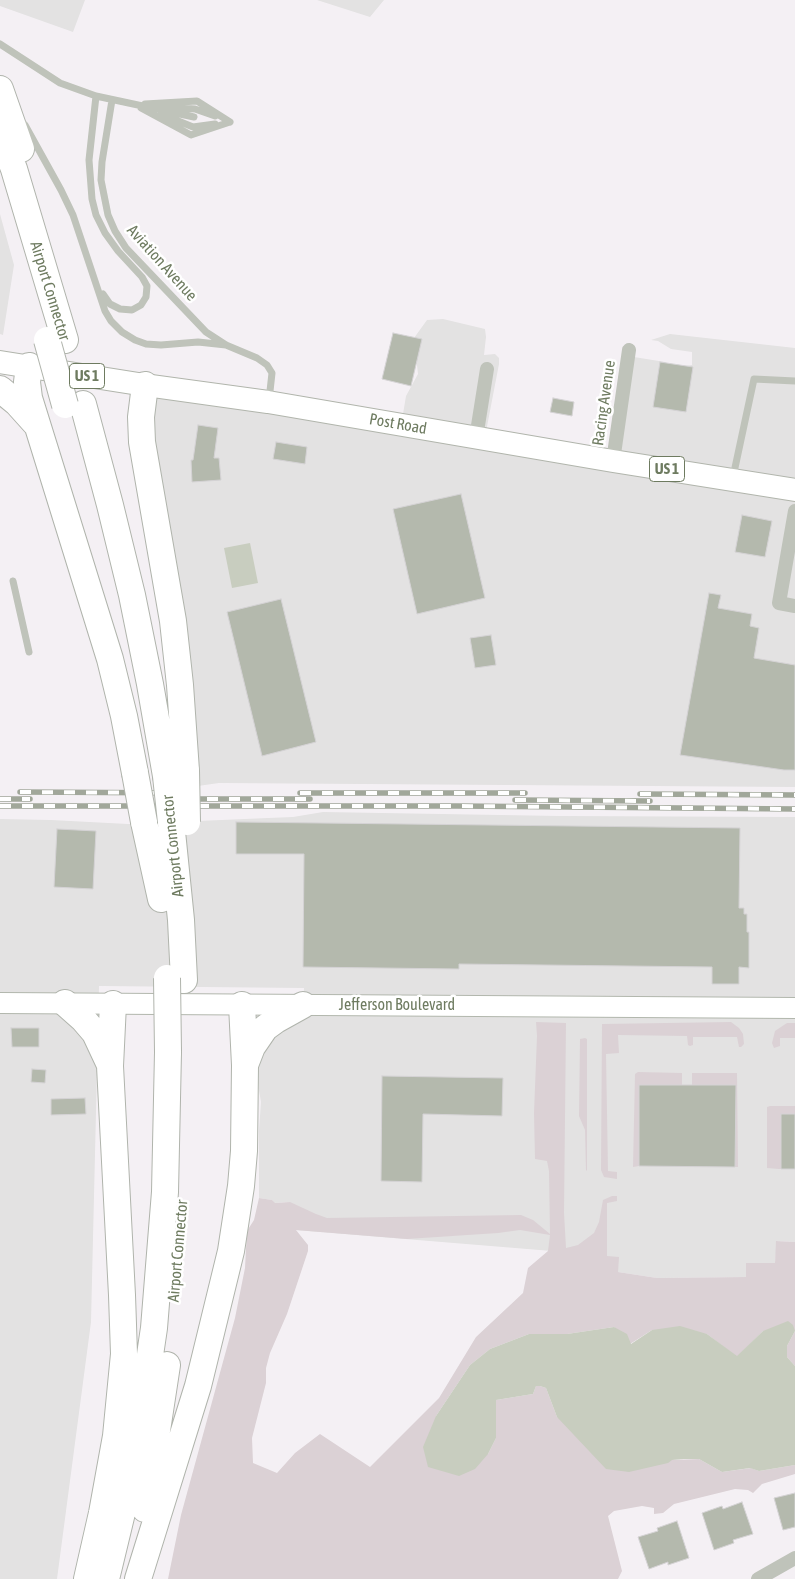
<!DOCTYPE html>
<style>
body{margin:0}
canvas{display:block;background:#f4f0f4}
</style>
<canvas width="795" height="1579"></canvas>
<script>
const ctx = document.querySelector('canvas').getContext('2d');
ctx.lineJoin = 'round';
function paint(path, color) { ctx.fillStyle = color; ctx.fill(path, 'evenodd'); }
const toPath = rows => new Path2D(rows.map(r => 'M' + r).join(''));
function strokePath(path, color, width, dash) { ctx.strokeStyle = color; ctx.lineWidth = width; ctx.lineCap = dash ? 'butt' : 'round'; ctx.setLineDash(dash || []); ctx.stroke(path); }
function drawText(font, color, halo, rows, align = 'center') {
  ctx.font = font + ' "Asap Condensed",sans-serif'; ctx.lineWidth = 5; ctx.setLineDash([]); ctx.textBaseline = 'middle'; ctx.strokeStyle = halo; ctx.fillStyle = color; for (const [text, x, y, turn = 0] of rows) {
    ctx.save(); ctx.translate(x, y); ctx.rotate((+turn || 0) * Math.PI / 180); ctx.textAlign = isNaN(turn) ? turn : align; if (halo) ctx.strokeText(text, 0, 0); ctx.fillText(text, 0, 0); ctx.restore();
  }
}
paint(toPath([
 [0,0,85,0,73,32,0,6],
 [317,0,384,0,370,17],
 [0,214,14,265,3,335,0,334],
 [443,319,485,329,486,337,484,355,495,354,499,358,499,364,485,437,611,460,634,357,665,362,676,367,692,365,692,352,671,349,658,341,651,340,670,334,795,348,795,787,219,783,191,787,144,441,156,383,402,420,406,396,418,374,414,338,427,320],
 [323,812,560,816,795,817,795,1242,777,1241,775,1263,746,1277,657,1278,618,1272,564,1252,295,1230,290,1202,274,1203,272,1200,259,1198,259,1131,261,1102,253,1056,303,1009,304,988,99,986,91,1322,57,1579,0,1579,0,819,51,820,128,824,268,818,293,817]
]), '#e3e2e2');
paint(toPath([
 [536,1022,566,1023,564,1213,566,1248,578,1245,594,1233,599,1222,603,1200,612,1196,617,1196,617,1201,607,1203,607,1256,619,1257,618,1272,657,1278,746,1277,746,1263,775,1263,776,1241,795,1242,795,1366,787,1357,787,1346,795,1331,763,1331,737,1357,707,1334,652,1330,630,1344,614,1327,567,1334,529,1334,490,1349,470,1365,436,1416,488,1454,496,1438,496,1400,533,1394,536,1386,540,1386,546,1388,557,1417,672,1460,699,1459,722,1472,751,1468,759,1471,795,1465,795,1474,762,1484,753,1493,748,1490,735,1489,674,1504,663,1513,654,1514,654,1508,642,1506,614,1511,608,1516,622,1571,618,1579,168,1579,181,1515,235,1318,245,1268,247,1231,254,1220,259,1198,272,1200,275,1203,290,1202,316,1214,327,1218,521,1215,533,1220,550,1234,549,1171,547,1161,535,1159,534,1113,537,1036],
 [296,1230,407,1239,498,1233,520,1230,550,1235,548,1251,528,1268,523,1293,476,1337,439,1398,370,1467,320,1434,295,1453,277,1473,253,1463,252,1438,266,1383,266,1368,270,1353,287,1314,308,1251,308,1245],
 [731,1022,739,1028,743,1034,744,1044,741,1047,739,1047,737,1037,693,1037,693,1045,690,1046,688,1045,687,1036,618,1035,619,1053,606,1054,608,1171,617,1172,617,1179,604,1177,601,1170,602,1024],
 [787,1023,795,1023,795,1038,780,1038,780,1046,774,1048,772,1043,775,1031],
 [585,1038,587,1039,587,1170,586,1171,585,1130,579,1116,580,1039],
 [638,1072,682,1073,682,1085,639,1085,639,1166,633,1167,635,1074],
 [692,1073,737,1073,738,1167,735,1167,736,1086,692,1085],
 [770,1106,795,1106,795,1114,781,1114,781,1169,779,1169,767,1168,767,1107]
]), '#dbd1d5');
paint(toPath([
 [250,543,258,583,232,588,224,548],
 [788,1321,793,1325,795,1331,787,1346,787,1357,795,1366,795,1465,759,1471,750,1468,722,1472,699,1459,684,1459,672,1460,668,1463,629,1472,606,1469,557,1417,546,1388,540,1386,536,1386,533,1394,496,1400,496,1438,488,1454,475,1469,459,1476,428,1467,423,1447,436,1416,470,1365,490,1349,529,1334,567,1334,614,1327,627,1334,631,1344,652,1330,680,1326,707,1334,737,1356,763,1331]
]), '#c8cdbf');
const building = toPath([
 [393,333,422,339,411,386,382,379,393,333],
 [660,362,693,367,686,412,653,407,660,362],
 [553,398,574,402,572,416,550,412,553,398],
 [198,425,218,428,214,458,219,458,221,480,192,482,191,460,193,460,198,425],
 [276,442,307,447,305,464,273,459,276,442],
 [461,494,485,598,417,614,393,509,461,494],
 [742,515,772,521,765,557,735,552,742,515],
 [709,593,721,595,718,608,752,614,750,626,759,628,754,658,795,665,795,770,784,770,680,755,709,593],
 [281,599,316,742,262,756,227,612,281,599],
 [491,635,496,665,475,668,470,638,491,635],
 [236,822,740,828,739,908,744,908,744,914,747,914,747,932,749,932,749,968,739,967,739,984,712,984,712,967,459,964,459,969,303,967,304,854,236,854,236,822],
 [57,829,96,831,93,889,54,887,57,829],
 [11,1028,39,1028,39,1047,12,1047,11,1028],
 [32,1069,46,1070,45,1083,31,1082,32,1069],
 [382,1076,503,1078,502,1116,423,1114,422,1182,381,1181,382,1076],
 [639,1085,736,1085,735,1167,639,1166,639,1085],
 [85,1098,86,1114,51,1115,51,1099,85,1098],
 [781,1114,795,1114,795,1169,781,1169,781,1114],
 [795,1493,795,1527,783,1530,774,1498,795,1493],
 [742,1502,753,1534,733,1540,734,1543,714,1550,702,1513,722,1506,723,1509,742,1502],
 [677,1521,689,1558,668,1565,668,1562,649,1569,638,1537,658,1531,657,1528,677,1521]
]);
paint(building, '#b4b9ad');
strokePath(building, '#d5d3d5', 1);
const secondary = toPath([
 [0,1003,795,1008]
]);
const primary = toPath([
 [0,362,145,385,268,402,613,461,795,490]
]);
const highway = toPath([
 [0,89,21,149],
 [0,132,14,169,65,340],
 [29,366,27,382,29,398,110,659,124,716,135,773],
 [145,385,141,417,142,442,173,621,180,685,186,771],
 [0,389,17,403,35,423],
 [83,404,110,505,132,595,150,684,166,776],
 [144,822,161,899],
 [171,822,181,920,184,980],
 [65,1003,83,1019,95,1033,110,1065],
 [245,1065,252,1047,265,1028,276,1020,303,1005],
 [145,1509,167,1365],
 [87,1579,102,1513,116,1436,124,1354,122,1295,110,1066,113,1004],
 [106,1579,134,1463,154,1328,165,1192,168,1052],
 [138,1579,198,1386,231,1251,241,1186,244,1151,245,1065,242,1005]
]);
strokePath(secondary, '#b2b7ad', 22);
strokePath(primary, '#b1b5ac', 24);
strokePath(highway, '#b0b4ac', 28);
strokePath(toPath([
 [0,44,60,83,96,96,194,117],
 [96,96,89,160,92,199,96,215,105,233,118,251,142,277,147,286,146,297,141,305,132,310,120,309,110,304,103,294],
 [112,100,102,162,101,180,108,215,115,231,126,248,206,332,226,345,257,358,267,365,272,373,269,400],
 [145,104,197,101,230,122],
 [165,107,195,109,215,116],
 [141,108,191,135,230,122],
 [161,114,193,127,215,124],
 [25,125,61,190,73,215,105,311,111,321,122,332,135,340,146,344,161,345,198,342,226,345],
 [733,477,754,379,795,381],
 [13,581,29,652]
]), '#bfc3ba', 7);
strokePath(toPath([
 [476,438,487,369],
 [613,461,629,350],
 [795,511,779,603,795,606],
 [758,1579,795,1558]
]), '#bfc3ba', 14);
strokePath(secondary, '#fff', 20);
strokePath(primary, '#fff', 22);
strokePath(highway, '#fff', 26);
const rail = toPath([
 [20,792,195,793],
 [300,793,525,793],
 [640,794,795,795],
 [0,799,30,799],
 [185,799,310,799],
 [515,800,650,801],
 [0,806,457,806,795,809]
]);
strokePath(rail, '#a1a79a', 5.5);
strokePath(rail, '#fff', 4, [11]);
const highwayBridge = toPath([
 [47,340,65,405],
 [186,771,187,822],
 [135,773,144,822],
 [166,776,171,822],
 [167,978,168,1052]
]);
strokePath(highwayBridge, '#b0b4ac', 28, []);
strokePath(highwayBridge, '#fff', 26);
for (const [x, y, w] of [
 [87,376,35],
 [667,469,35]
]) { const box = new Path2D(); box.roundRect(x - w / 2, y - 12.5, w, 25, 4); ctx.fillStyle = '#fff'; ctx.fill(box); strokePath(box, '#6e7b60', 1); }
drawText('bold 15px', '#6e7b60', null, [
 ["US 1",87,376],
 ["US 1",667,469]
]);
drawText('16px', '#6e7b60', '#fff', [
 ["Aviation Avenue",162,263,48],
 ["Airport Connector",50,291,73],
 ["Racing Avenue",604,403,-82],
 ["Post Road",398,424,10],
 ["Airport Connector",173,846,-96],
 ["Jefferson Boulevard",397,1005],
 ["Airport Connector",178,1251,-85]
]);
</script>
